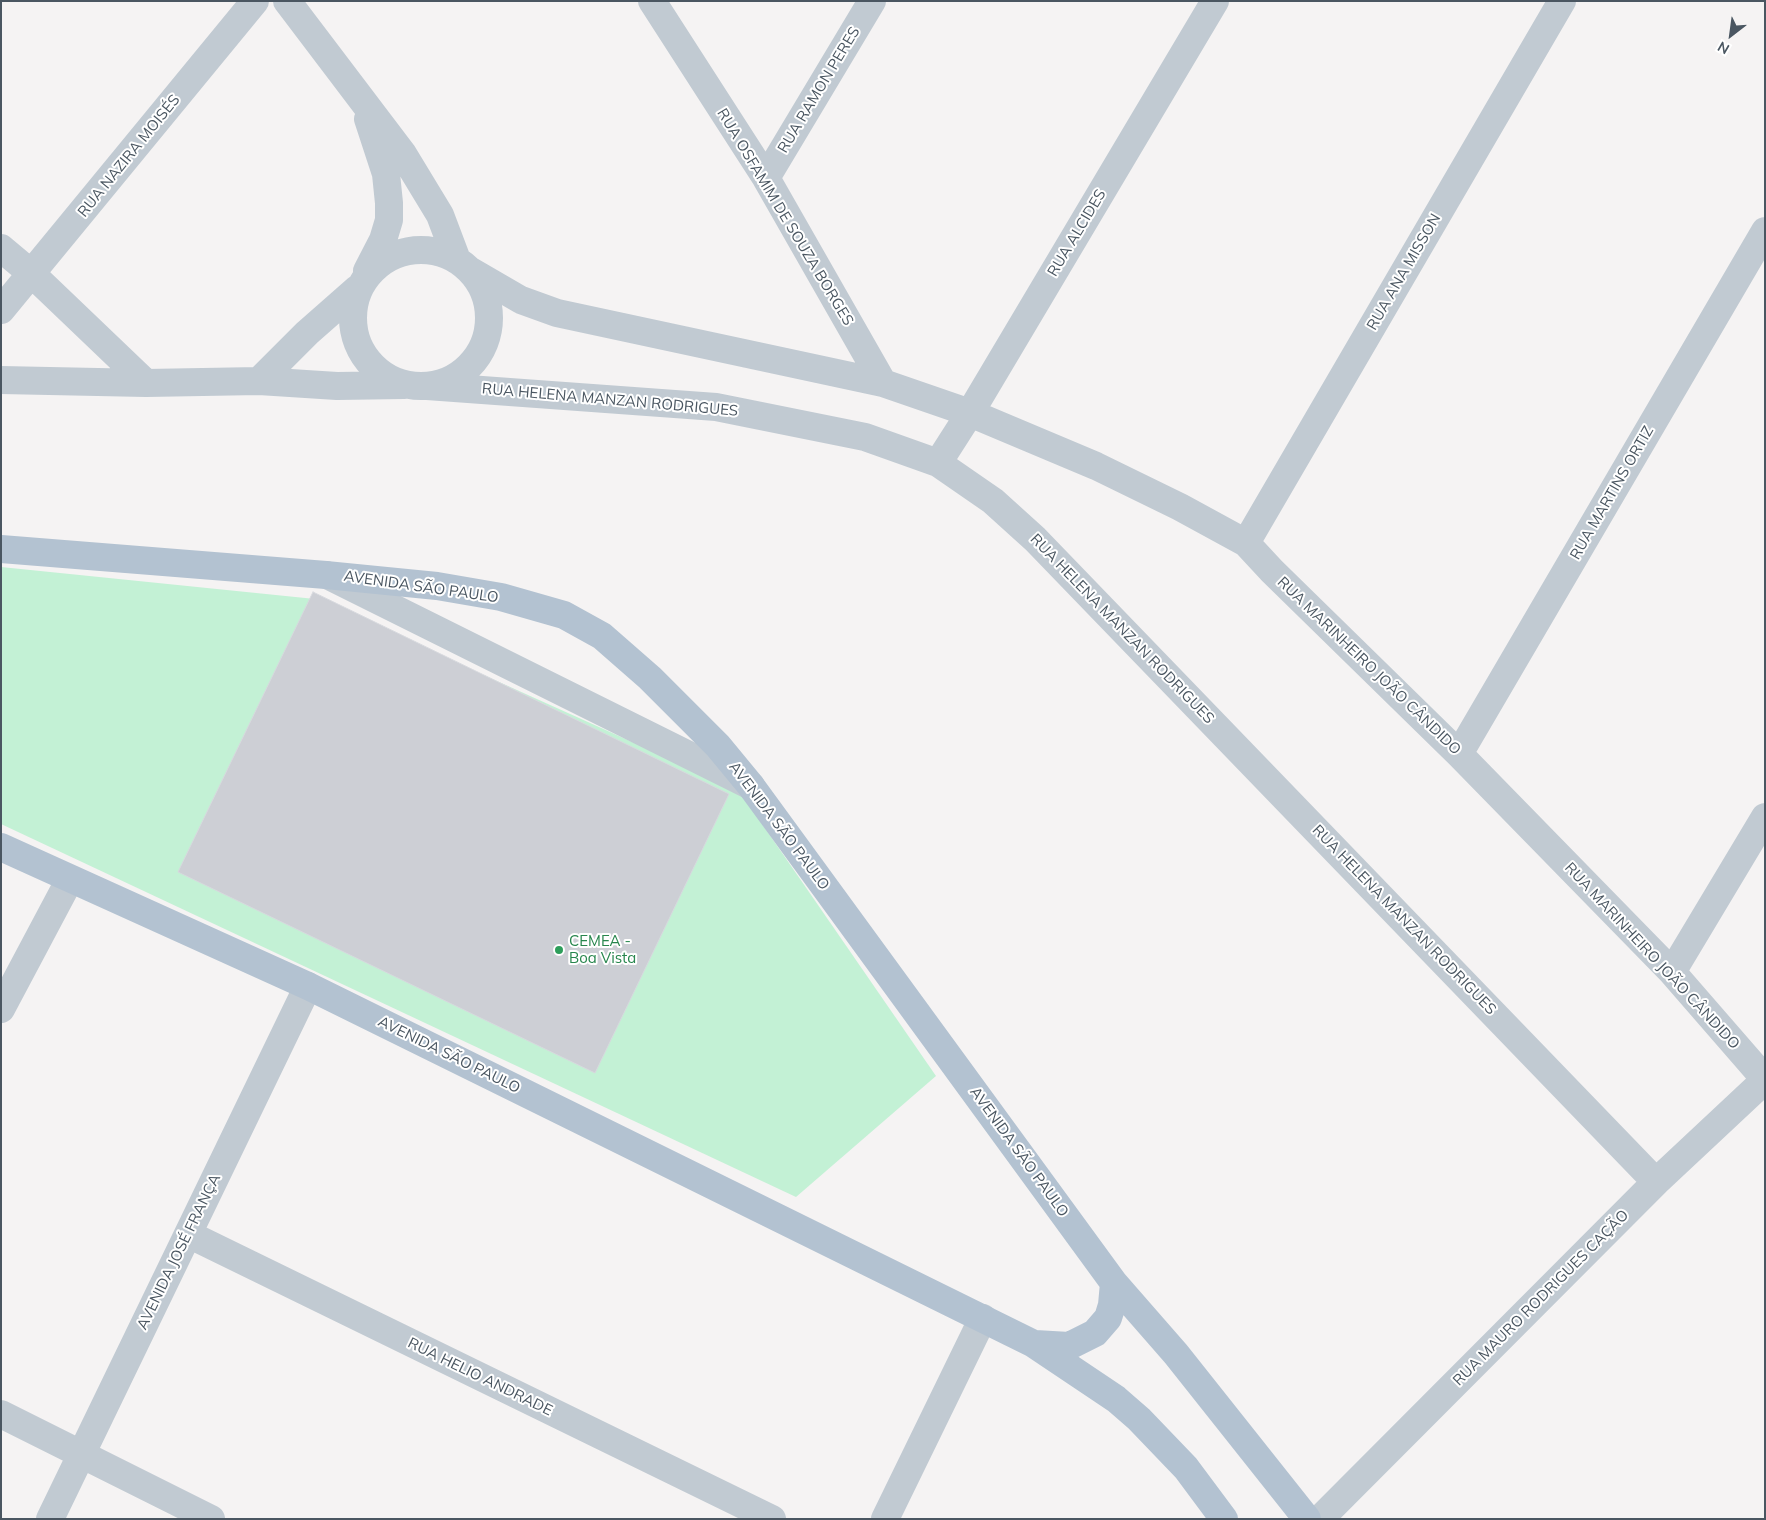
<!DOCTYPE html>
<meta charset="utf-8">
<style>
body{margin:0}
#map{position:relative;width:1766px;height:1520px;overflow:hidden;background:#f5f3f3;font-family:Mulish,sans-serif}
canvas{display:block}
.frame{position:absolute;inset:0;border:2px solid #4a5661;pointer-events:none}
.north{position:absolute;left:1706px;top:10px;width:50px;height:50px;-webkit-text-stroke:4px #fff;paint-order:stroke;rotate:210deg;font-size:14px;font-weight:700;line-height:20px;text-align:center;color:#4a5661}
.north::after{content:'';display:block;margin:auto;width:18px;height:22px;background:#4a5661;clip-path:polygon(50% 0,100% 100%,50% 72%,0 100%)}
</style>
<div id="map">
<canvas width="1766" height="1520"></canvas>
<div class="frame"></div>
<div class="north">N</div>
</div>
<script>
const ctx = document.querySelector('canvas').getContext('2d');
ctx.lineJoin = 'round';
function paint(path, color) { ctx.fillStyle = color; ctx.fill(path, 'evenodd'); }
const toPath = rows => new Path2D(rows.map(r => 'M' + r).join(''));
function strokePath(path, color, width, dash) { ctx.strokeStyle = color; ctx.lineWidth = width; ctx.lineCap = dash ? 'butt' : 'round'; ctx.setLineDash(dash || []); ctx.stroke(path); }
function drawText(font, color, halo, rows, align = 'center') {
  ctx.font = font + ' Mulish,sans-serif'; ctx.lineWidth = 4; ctx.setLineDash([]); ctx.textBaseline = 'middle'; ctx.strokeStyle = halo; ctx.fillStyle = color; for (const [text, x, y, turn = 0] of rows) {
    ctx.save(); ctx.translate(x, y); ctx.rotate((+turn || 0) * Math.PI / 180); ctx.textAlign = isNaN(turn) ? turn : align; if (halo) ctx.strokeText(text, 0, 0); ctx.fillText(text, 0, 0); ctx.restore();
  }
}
paint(toPath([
 [1,567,315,599,690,768,740,792,936,1076,796,1197,1,824]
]), '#c3f1d5');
const building = toPath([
 [313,592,729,794,595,1073,178,872,313,592]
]);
paint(building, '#cdcfd5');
strokePath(building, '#d7d9de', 1);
strokePath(toPath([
 [287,1,403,154,440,215,457,260],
 [652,1,766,178,883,383],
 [766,178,872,1],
 [1,248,32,274,146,383],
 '353 318a68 68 0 1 1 136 0a68 68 0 1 1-136 0Z',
 [367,271,383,240,389,220,389,203,386,174,368,119],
 [471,271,521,300,557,313,883,383,970,413,1096,466,1180,507,1246,543,1272,571,1459,754,1672,972,1765,1079],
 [1,310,255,1],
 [1,380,146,383,259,381,337,386,404,385],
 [259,381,307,333,357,289],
 [427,386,716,407,865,437,938,463,993,501,1035,539,1656,1182],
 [938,463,970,413,1215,1],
 [1246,543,1562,1],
 [327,575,751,786],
 [1459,754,1765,231],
 [1672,972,1765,817],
 [1,1009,70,879],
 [188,1234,772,1519],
 [1,1414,211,1519],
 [50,1519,308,986],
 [885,1519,983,1318],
 [1320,1519,1656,1182,1765,1080]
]), '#c1cad2', 28);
strokePath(toPath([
 [1,549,326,575,437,586,501,597,564,615,602,636,650,678,718,746,751,786,1114,1283,1176,1354,1307,1519],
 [1,847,308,986,1034,1344,1116,1399,1139,1419,1186,1468,1224,1519],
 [1035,1344,1069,1346,1095,1333,1108,1318,1112,1305,1114,1283]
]), '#b3c2d1', 28);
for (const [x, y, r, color] of [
 [559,950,5,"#2e9e5b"]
]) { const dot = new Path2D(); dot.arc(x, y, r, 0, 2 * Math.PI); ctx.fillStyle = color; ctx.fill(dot); strokePath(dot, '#fff', 2); }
drawText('15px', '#4a5661', '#fff', [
 ["RUA RAMON PERES",819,90,-59],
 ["RUA NAZIRA MOISÉS",129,156,-51],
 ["RUA OSFAMIM DE SOUZA BORGES",785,217,59],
 ["RUA ALCIDES",1077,233,-59],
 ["RUA ANA MISSON",1404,272,-60],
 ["RUA HELENA MANZAN RODRIGUES",610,400,5],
 ["RUA MARTINS ORTIZ",1612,493,-60],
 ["AVENIDA SÃO PAULO",421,587,8],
 ["RUA HELENA MANZAN RODRIGUES",1122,629,46],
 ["RUA MARINHEIRO JOÃO CÂNDIDO",1369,666,44],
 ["AVENIDA SÃO PAULO",779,826,53],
 ["RUA HELENA MANZAN RODRIGUES",1404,920,46],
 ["RUA MARINHEIRO JOÃO CÂNDIDO",1652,956,47],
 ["AVENIDA SÃO PAULO",449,1055,26],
 ["AVENIDA SÃO PAULO",1019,1152,54],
 ["AVENIDA JOSÉ FRANÇA",179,1252,-64],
 ["RUA MAURO RODRIGUES CAÇÃO",1541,1298,-45],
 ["RUA HELIO ANDRADE",480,1377,26]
]);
drawText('15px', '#27864d', '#fff', [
 ["CEMEA -",569,941],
 ["Boa Vista",569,958]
], 'left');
</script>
